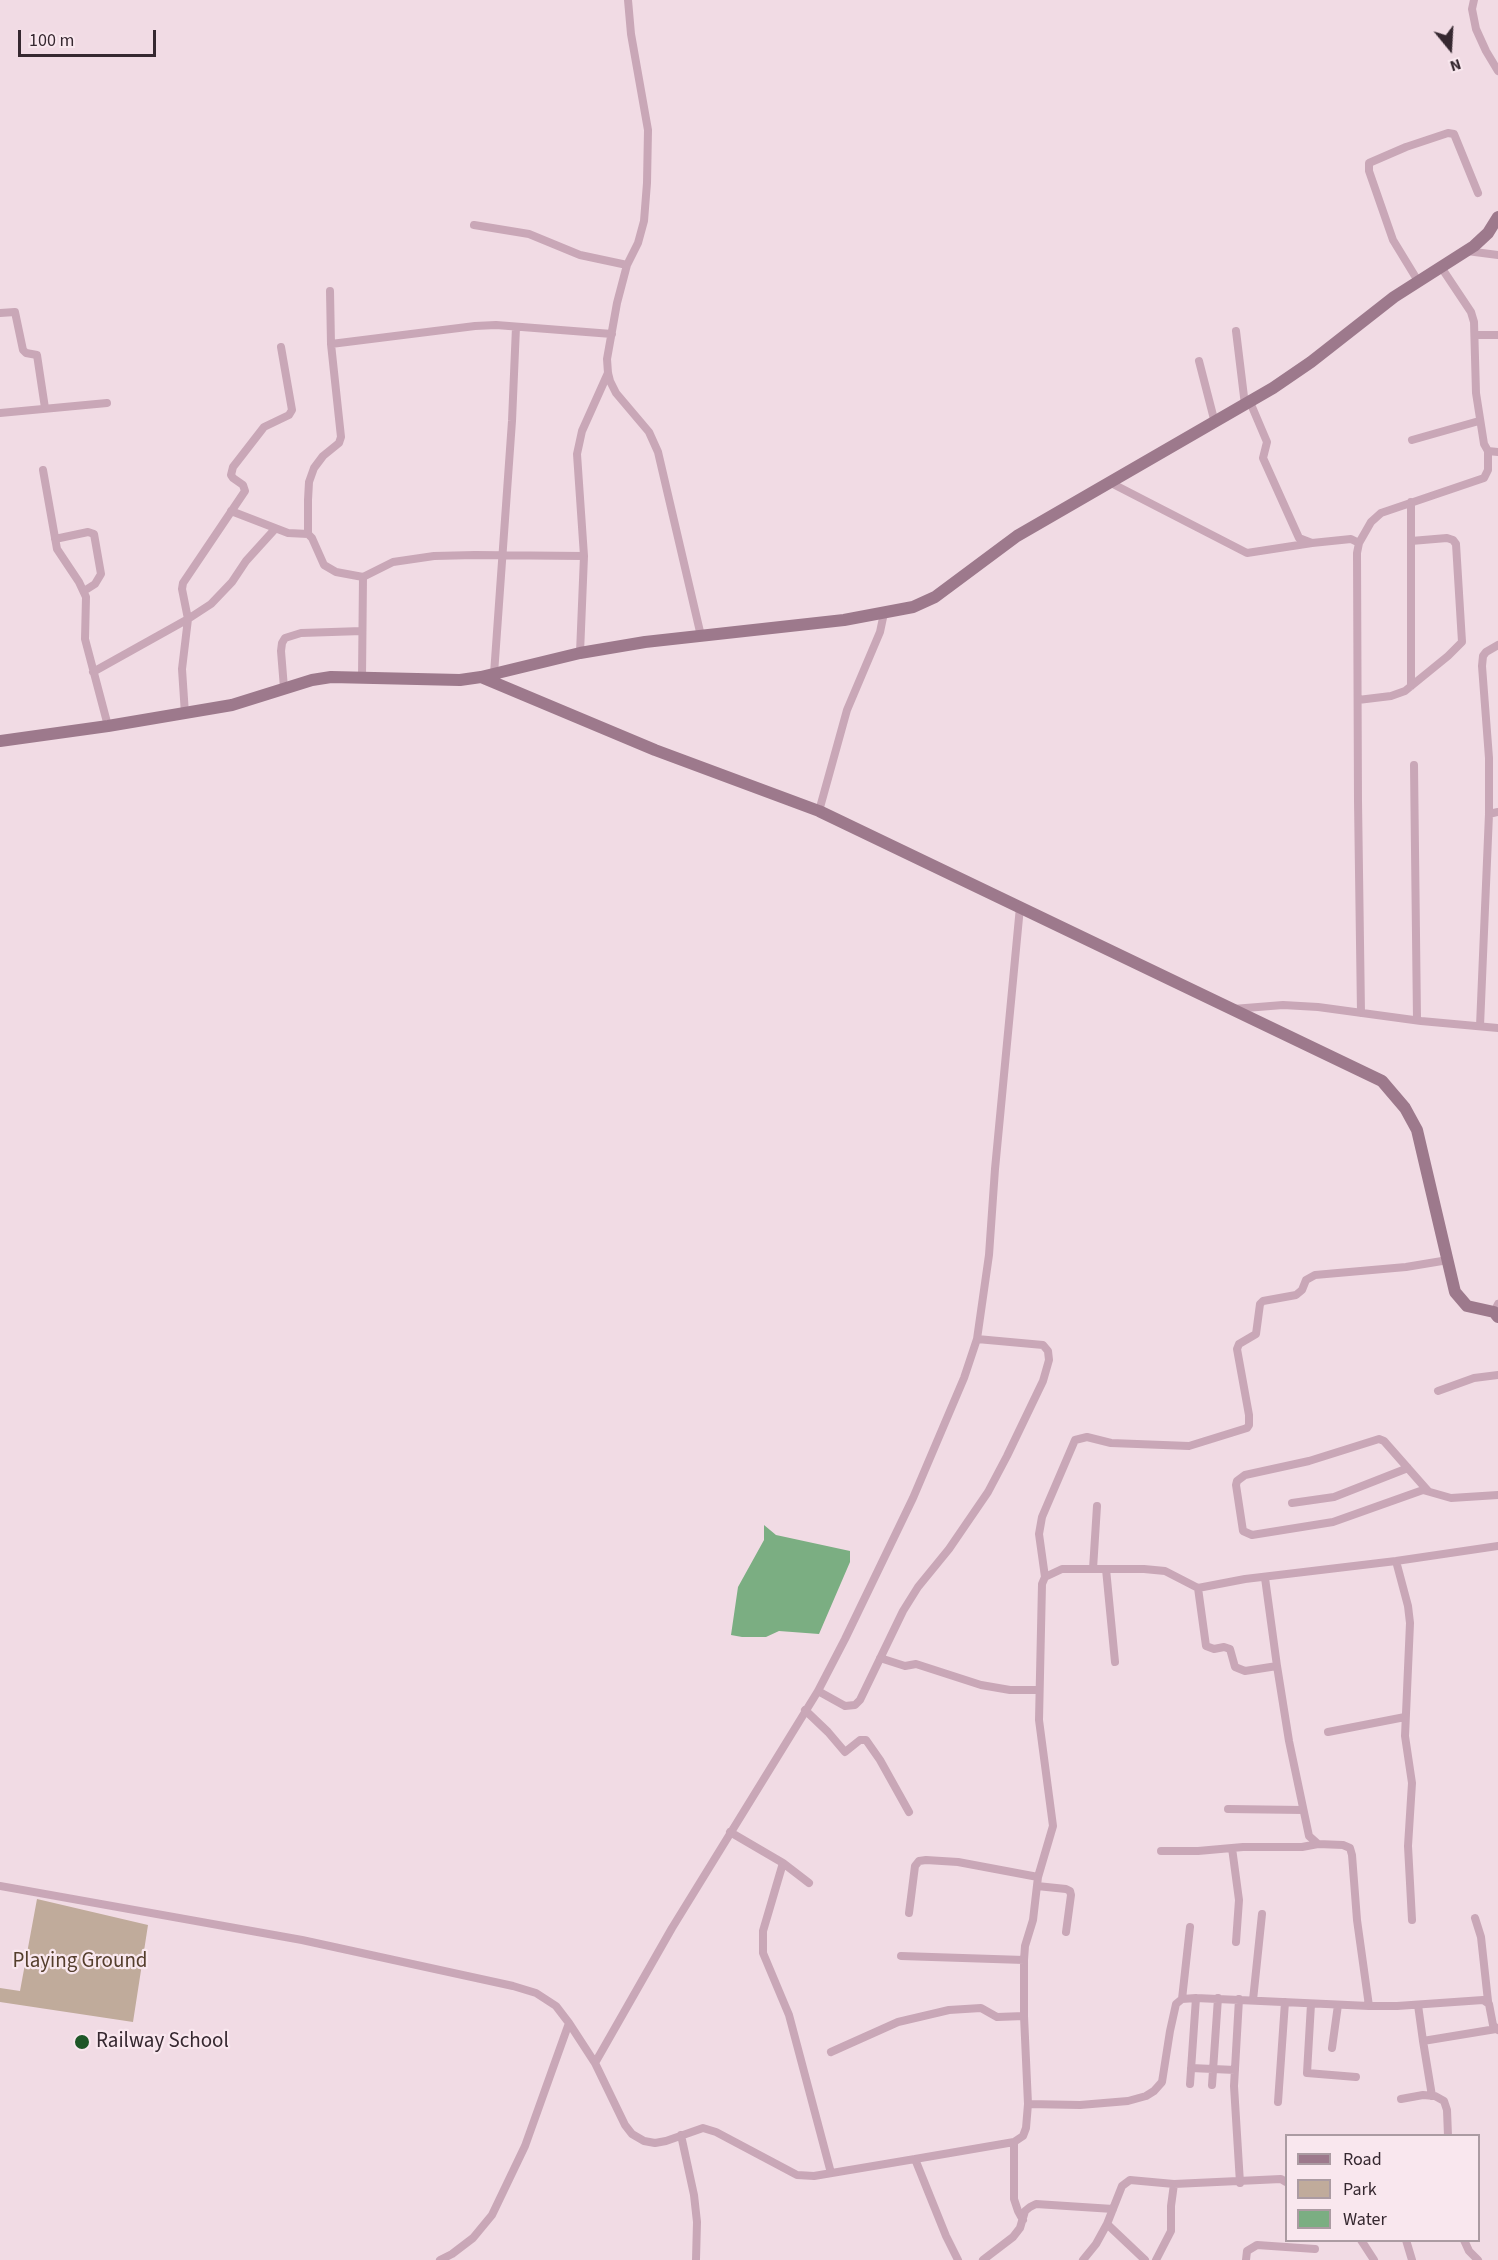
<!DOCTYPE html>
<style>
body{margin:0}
#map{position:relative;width:1498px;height:2260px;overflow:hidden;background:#f1dbe4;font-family:"Source Sans 3",sans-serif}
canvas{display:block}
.legend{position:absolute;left:1285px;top:2134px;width:195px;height:108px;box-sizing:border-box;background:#f9e7ee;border:2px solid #ab9ba2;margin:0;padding:8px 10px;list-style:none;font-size:18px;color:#362830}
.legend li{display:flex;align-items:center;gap:12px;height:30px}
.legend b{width:30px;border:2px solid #ab9ba2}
.north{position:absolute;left:1420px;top:18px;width:60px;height:60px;-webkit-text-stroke:4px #f9e7ee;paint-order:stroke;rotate:162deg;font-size:16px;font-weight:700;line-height:24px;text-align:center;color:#362830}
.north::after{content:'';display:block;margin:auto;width:21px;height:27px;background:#362830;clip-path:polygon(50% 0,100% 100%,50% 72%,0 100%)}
.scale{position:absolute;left:18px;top:30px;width:138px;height:27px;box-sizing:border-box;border:3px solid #362830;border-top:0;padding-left:8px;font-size:18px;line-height:21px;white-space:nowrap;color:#362830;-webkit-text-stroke:4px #f9e7ee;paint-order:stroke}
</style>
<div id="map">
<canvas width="1498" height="2260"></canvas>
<ul class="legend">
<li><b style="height:8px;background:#9d798c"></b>Road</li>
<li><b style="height:16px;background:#c0ab9b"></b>Park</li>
<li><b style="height:16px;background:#7bae82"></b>Water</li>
</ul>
<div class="north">N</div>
<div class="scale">100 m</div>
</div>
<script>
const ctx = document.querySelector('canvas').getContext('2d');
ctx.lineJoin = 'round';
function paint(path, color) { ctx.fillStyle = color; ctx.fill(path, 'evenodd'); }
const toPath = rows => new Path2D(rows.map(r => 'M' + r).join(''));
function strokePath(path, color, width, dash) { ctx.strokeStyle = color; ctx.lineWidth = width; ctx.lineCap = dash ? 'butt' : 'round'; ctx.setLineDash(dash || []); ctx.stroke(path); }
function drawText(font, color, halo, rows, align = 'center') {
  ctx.font = font + ' "Source Sans 3",sans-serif'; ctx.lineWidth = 4.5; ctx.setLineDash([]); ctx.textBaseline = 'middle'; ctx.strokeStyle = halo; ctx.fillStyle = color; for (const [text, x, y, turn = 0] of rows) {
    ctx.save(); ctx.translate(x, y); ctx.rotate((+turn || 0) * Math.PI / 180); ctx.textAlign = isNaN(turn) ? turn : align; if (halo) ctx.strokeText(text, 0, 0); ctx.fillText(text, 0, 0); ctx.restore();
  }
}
paint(toPath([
 [37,1899,148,1925,133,2022,0,2002,0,1988,20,1991]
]), '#c0ab9b');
paint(toPath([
 [764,1525,776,1535,850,1551,850,1562,819,1634,779,1631,766,1637,742,1637,731,1635,738,1587,764,1540]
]), '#7bae82');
strokePath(toPath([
 [628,0,631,34,648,130,647,183,644,221,638,243,627,265,617,303,607,359,608,373,610,381,616,393,649,432,658,452,701,636],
 [1474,0,1472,9,1476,29,1486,51,1498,71],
 [474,225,529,234,580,255,627,265],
 [1467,251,1498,255],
 [1441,267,1471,312,1474,322,1476,393,1484,444,1488,451,1498,452],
 [1418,281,1393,240,1369,171,1369,163,1406,147,1448,133,1454,134,1478,193],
 [330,291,331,344,341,437,339,443,323,456,314,468,309,482,308,500,308,534,312,538,324,565,336,572,363,577,393,562,434,556,475,555,584,556],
 [0,313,15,312,23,350,26,353,37,355,45,408],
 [1236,331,1245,405],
 [1475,335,1498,335],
 [331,344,475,326,496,325,612,334],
 [1199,361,1215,423],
 [1250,402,1267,442,1263,458,1299,538,1312,543,1351,539,1359,543],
 [0,413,107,403],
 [1412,440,1479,421],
 [43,470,57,549,79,582,86,597,85,639,108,726],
 [1111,483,1247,553,1312,543],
 [1411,502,1411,686],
 [231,511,288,533,308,534],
 [55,539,88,532,94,534,101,574,95,584,84,591],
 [580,653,584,556,577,454,582,431,608,373],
 [93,672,188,619,211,604,232,582,246,561,275,529],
 [494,674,512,421,516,327],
 [362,677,363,577],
 [284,688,281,651,282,643,285,638,301,633,362,631],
 [1358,700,1391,696,1405,691,1448,656,1462,642,1456,544,1453,540,1447,538,1411,541],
 [185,714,182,669,188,619,182,589,183,583,245,491,243,485,233,478,231,475,233,467,264,427,289,415,292,410,281,347],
 [1414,765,1417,1020],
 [819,811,847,710,880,632,884,613],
 [1489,814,1498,812],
 [1233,1009,1283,1005,1318,1007,1421,1021,1498,1028],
 [1361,1013,1358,801,1357,553,1359,543,1371,522,1381,513,1484,478,1488,470,1488,451],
 [1480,1026,1489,814,1489,758,1482,666,1483,656,1486,652,1498,645],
 [1494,1312,1498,1304],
 [1438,1391,1474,1378,1498,1375],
 [1428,1491,1384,1441,1379,1439,1309,1461,1245,1475,1237,1481,1236,1485,1243,1531,1252,1535,1333,1522,1423,1490,1451,1498,1498,1495],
 [1292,1503,1334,1497,1408,1468],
 [1396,1561,1408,1606,1410,1623,1405,1736,1412,1783,1408,1846,1412,1920],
 [1093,1569,1097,1506],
 [1106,1569,1115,1662],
 [1045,1577,1039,1534,1042,1517,1075,1440,1087,1437,1111,1443,1189,1446,1247,1428,1249,1425,1249,1415,1237,1349,1239,1344,1256,1334,1260,1304,1263,1301,1296,1295,1302,1290,1306,1280,1315,1275,1406,1267,1448,1260],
 [1198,1588,1206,1646,1214,1649,1224,1647,1230,1649,1235,1667,1245,1671,1277,1666,1265,1578],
 [880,1658,905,1666,916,1664,981,1685,1010,1690,1038,1690],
 [1277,1666,1289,1741,1309,1836,1318,1844,1343,1845,1350,1848,1352,1855,1357,1920,1369,2006,1397,2006,1483,2000,1489,2004,1493,2025,1498,2030],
 [818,1691,845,1706,855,1705,860,1700,903,1611,918,1587,949,1549,988,1492,1007,1456,1043,1381,1049,1360,1048,1351,1043,1345,977,1339],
 [805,1710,828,1732,845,1752,860,1740,866,1740,880,1760,909,1812],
 [1328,1732,1405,1717],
 [1228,1809,1303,1810],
 [730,1832,783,1863,809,1883],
 [1232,1848,1239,1900,1236,1942],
 [1161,1851,1198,1851,1243,1847,1302,1847,1318,1844],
 [783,1863,763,1931,763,1953,789,2015,831,2173],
 [0,1886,302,1940,513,1986,536,1993,556,2006,569,2023],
 [1037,1886,1066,1889,1070,1891,1071,1895,1066,1932],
 [909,1913,915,1866,919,1861,926,1860,958,1862,1038,1877],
 [1475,1918,1481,1937,1488,2001],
 [901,1956,1024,1960],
 [1182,1999,1190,1927],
 [1239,1999,1234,2086,1240,2183],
 [1253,2000,1262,1914],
 [1311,2004,1307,2073,1356,2077],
 [1418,2005,1423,2041],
 [1332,2048,1338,2005],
 [831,2052,898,2022,949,2010,981,2008,997,2017,1024,2016],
 [1191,2068,1235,2070],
 [1190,2084,1196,1998],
 [1212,2085,1218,1998],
 [1432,2096,1423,2041,1496,2029],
 [1401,2099,1423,2095,1435,2096,1444,2101,1447,2110,1448,2136],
 [1278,2102,1285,2002],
 [1028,2104,1080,2105,1128,2101,1146,2096,1154,2091,1162,2082,1170,2031,1176,2004,1182,1999,1196,1998,1369,2006],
 [681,2135,694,2195,697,2222,696,2260],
 [1014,2142,1014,2199,1018,2211,1023,2220],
 [915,2159,1014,2142,1023,2136,1026,2128,1028,2104,1024,2016,1024,1960,1025,1946,1033,1920,1038,1877,1053,1826,1039,1720,1042,1584,1045,1577,1062,1569,1144,1569,1165,1571,1198,1588,1245,1579,1396,1561,1498,1546],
 [1107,2224,1145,2260],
 [1361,2240,1374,2260],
 [1406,2240,1412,2260],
 [1464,2240,1469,2251,1478,2260],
 [440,2260,452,2254,473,2238,492,2215,525,2146,569,2023,595,2063],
 [958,2260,946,2236,915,2159,814,2176,797,2175,716,2132,703,2128,666,2141,655,2143,644,2141,632,2134,625,2125,595,2063,672,1928,818,1691,845,1639,913,1498,964,1378,977,1339,989,1255,995,1169,1020,907],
 [983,2260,1013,2237,1020,2228,1025,2211,1030,2207,1036,2204,1113,2209],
 [1083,2260,1096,2244,1107,2224,1122,2186,1130,2180,1174,2184,1281,2179,1286,2182],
 [1156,2260,1171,2231,1171,2206,1174,2184],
 [1246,2260,1247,2251,1257,2245,1315,2249]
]), '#c9a7b7', 8);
strokePath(toPath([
 [481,677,655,750,819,811,1382,1081,1405,1108,1417,1130,1455,1292,1467,1306,1494,1312,1498,1317],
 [0,741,108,726,232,705,312,680,331,677,460,680,481,677,580,653,645,642,844,620,913,607,935,597,1017,536,1273,388,1311,362,1394,297,1474,246,1488,233,1498,217]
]), '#9d798c', 12);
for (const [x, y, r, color] of [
 [82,2042,8,"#1e5627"]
]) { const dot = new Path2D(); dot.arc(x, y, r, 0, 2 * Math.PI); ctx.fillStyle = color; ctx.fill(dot); strokePath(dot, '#f9e7ee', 2); }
drawText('21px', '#543e2c', '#f9e7ee', [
 ["Playing Ground",80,1962]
]);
drawText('21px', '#362830', '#f9e7ee', [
 ["Railway School",96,2042]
], 'left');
</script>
